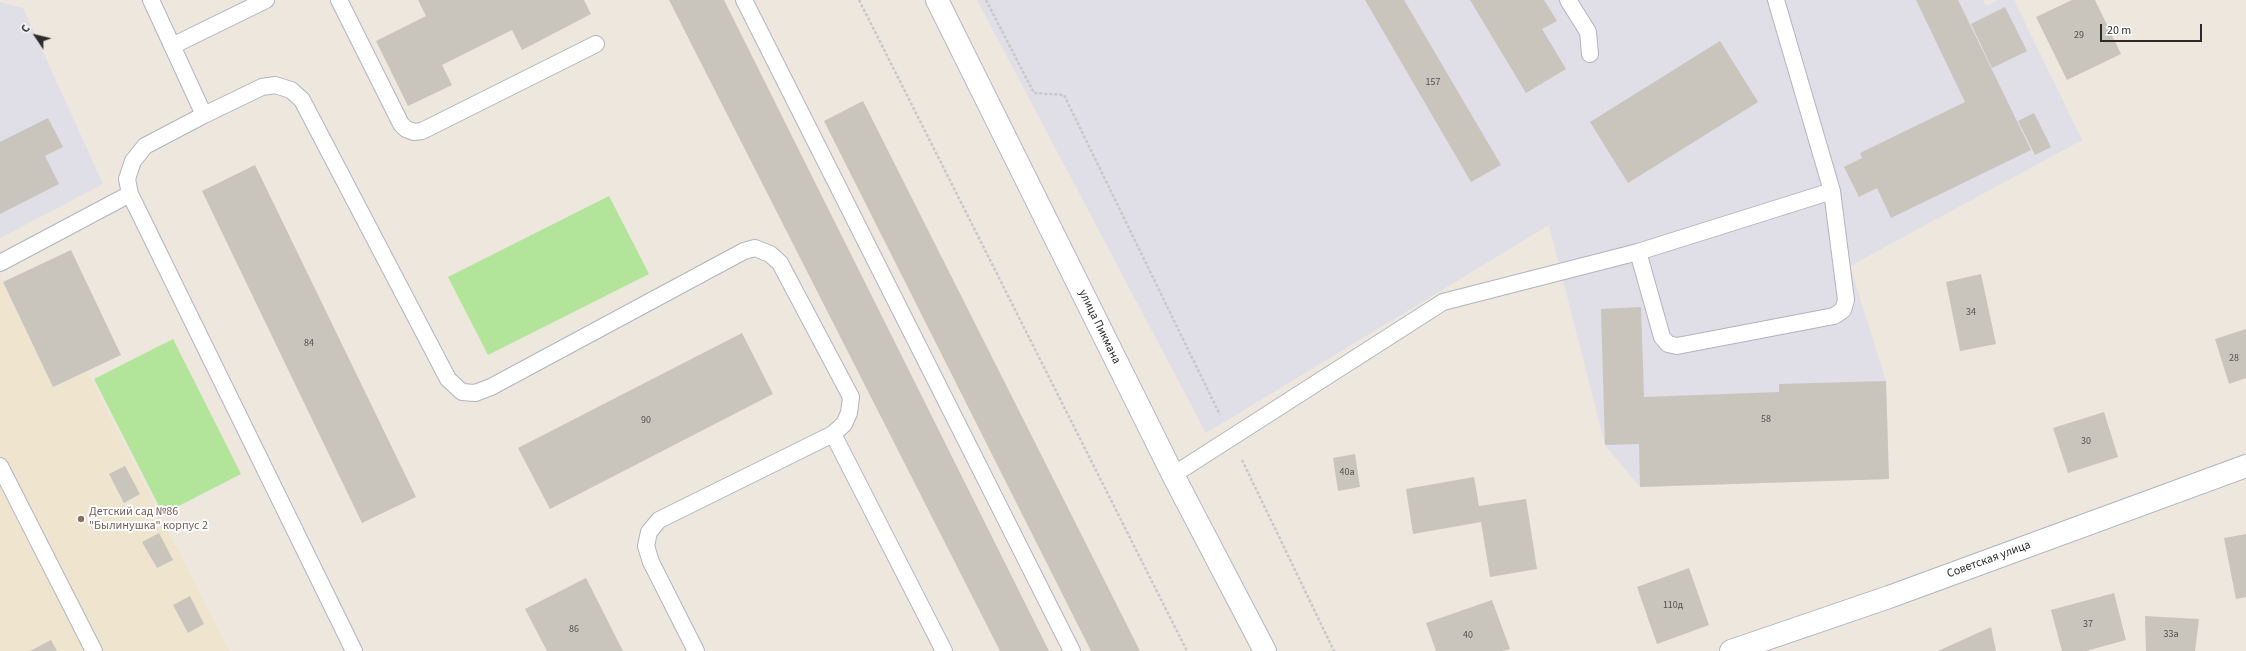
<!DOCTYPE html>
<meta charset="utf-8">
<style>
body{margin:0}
#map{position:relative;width:2246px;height:651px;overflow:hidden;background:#ede7de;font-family:"Source Sans 3",sans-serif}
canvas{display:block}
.north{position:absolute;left:16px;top:16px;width:40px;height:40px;-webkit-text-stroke:3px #fff;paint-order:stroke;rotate:305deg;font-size:11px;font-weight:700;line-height:16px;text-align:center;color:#2b2b2b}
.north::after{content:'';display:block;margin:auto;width:14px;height:18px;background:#2b2b2b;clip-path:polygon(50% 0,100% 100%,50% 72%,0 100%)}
.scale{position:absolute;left:2100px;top:24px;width:102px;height:18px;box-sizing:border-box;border:2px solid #2b2b2b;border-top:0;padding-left:5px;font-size:12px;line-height:14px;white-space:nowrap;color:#2b2b2b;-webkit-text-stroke:3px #fff;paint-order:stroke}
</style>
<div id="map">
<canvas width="2246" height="651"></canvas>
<div class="north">С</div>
<div class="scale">20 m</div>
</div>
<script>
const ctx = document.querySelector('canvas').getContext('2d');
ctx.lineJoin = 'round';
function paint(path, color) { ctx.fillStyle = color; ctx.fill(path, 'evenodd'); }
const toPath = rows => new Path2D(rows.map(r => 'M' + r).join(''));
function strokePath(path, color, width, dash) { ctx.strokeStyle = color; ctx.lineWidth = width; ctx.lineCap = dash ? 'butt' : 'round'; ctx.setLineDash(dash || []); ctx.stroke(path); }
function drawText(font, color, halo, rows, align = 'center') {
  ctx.font = font + ' "Source Sans 3",sans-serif'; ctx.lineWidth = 4; ctx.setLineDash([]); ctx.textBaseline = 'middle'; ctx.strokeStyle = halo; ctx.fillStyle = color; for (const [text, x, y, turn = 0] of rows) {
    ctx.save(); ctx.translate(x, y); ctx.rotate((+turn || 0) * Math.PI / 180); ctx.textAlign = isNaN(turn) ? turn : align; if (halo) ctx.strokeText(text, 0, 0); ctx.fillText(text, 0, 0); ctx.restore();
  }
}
paint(toPath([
 [977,0,1983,0,1986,6,1998,0,2014,0,2082,140,1850,266,1886,381,1889,479,1640,487,1605,445,1549,225,1206,433],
 [0,2,23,8,103,184,0,238]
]), '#e0dee6');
paint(toPath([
 [0,277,53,387,87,371,229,651,0,651]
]), '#efe4cd');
paint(toPath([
 [609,196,649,274,488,355,448,277],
 [173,339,241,474,163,514,94,379]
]), '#b2e49a');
paint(toPath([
 [418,0,584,0,591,14,522,50,512,30,442,65,452,85,408,106,376,41,426,16],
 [669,0,724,0,1049,651,1000,651],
 [1365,0,1404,0,1501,165,1471,182],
 [1470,0,1544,0,1557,21,1542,29,1566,69,1526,93],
 [1916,0,1958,0,2031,150,1891,218,1877,188,1859,197,1844,167,1862,158,1860,153,1965,102],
 [2072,0,2095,0,2121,54,2067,80,2036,17],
 [2005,7,2027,51,1992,68,1971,24],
 [1720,41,1758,102,1628,183,1590,122],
 [863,101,1140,651,1091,651,824,121],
 [2034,113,2051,147,2035,155,2018,121],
 [48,118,63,147,45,156,59,184,0,214,0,142],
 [255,165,416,497,362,523,202,191],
 [71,250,121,355,53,387,3,282],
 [1981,274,1996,344,1960,351,1946,282],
 [1641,307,1644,397,1779,392,1779,384,1886,381,1889,479,1640,487,1639,444,1605,445,1601,309],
 [2246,329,2246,378,2229,384,2215,339],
 [742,333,773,394,550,509,518,448],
 [2104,412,2118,457,2068,473,2053,428],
 [1355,454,1360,487,1338,491,1333,458],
 [125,466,140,494,124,503,109,474],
 [1474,477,1479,506,1526,499,1537,569,1490,577,1481,522,1413,534,1406,489],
 [159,533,173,560,157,568,142,542],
 [2246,534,2246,597,2236,599,2224,538],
 [1689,568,1709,625,1657,644,1637,587],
 [586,578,623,651,547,651,525,609],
 [2114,593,2126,640,2086,651,2062,651,2051,610],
 [190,596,204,624,188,633,173,605],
 [1492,600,1510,649,1503,651,1436,651,1426,623],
 [2145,616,2199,619,2195,651,2146,651],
 [1991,627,1996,651,1938,651],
 [51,640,57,651,30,651]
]), '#c9c5bc');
const lane = toPath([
 [151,0,204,115],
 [339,0,401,124,406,129,414,132,422,131,596,44],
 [744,0,1072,651],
 [1568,0,1588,32,1590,54],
 [172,46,266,0],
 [1638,252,1662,337,1668,344,1677,346,1834,316,1843,310,1846,300,1832,191,1776,0],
 [0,263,130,194],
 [833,434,944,651],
 [0,466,94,651],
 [1173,475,1443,302,1638,252,1832,191],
 [354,651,130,194,127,179,133,161,145,146,204,115,262,87,275,85,291,90,302,100,448,379,462,392,475,393,491,387,744,251,755,248,770,254,780,263,851,397,849,413,844,424,833,434,659,520,649,532,646,546,651,562,696,651]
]);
const street = toPath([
 [1731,651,1889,597,2246,466]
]);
const secondary = toPath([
 [937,0,1173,475,1265,651]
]);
strokePath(lane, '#b1b4bf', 18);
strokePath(street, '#b1b4bf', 24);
strokePath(secondary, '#b1b4bf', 24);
strokePath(toPath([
 [859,0,1187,651],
 [986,0,1034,93,1064,95,1220,415],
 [1242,460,1334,651]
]), '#c8c8c8', 2.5, [3, 2]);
strokePath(lane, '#fff', 16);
strokePath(street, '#fff', 22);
strokePath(secondary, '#fff', 22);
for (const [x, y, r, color] of [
 [81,519,4,"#8d6e63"]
]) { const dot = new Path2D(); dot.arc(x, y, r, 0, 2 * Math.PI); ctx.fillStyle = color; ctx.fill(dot); strokePath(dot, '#fff', 1.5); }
drawText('10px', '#52524f', null, [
 ["29",2079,36],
 ["157",1433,83],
 ["34",1971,313],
 ["84",309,344],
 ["28",2234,359],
 ["58",1766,420],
 ["90",646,421],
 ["30",2086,442],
 ["40а",1347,473],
 ["110д",1673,606],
 ["37",2088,625],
 ["86",574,630],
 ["33а",2171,635],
 ["40",1468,636]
]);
drawText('12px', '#2b2b2b', '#fff', [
 ["улица Пикмана",1099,327,64],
 ["Советская улица",1989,560,-20]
]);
drawText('12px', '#785e54', '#fff', [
 ["Детский сад №86",89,512],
 ["\"Былинушка\" корпус 2",89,526]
], 'left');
</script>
